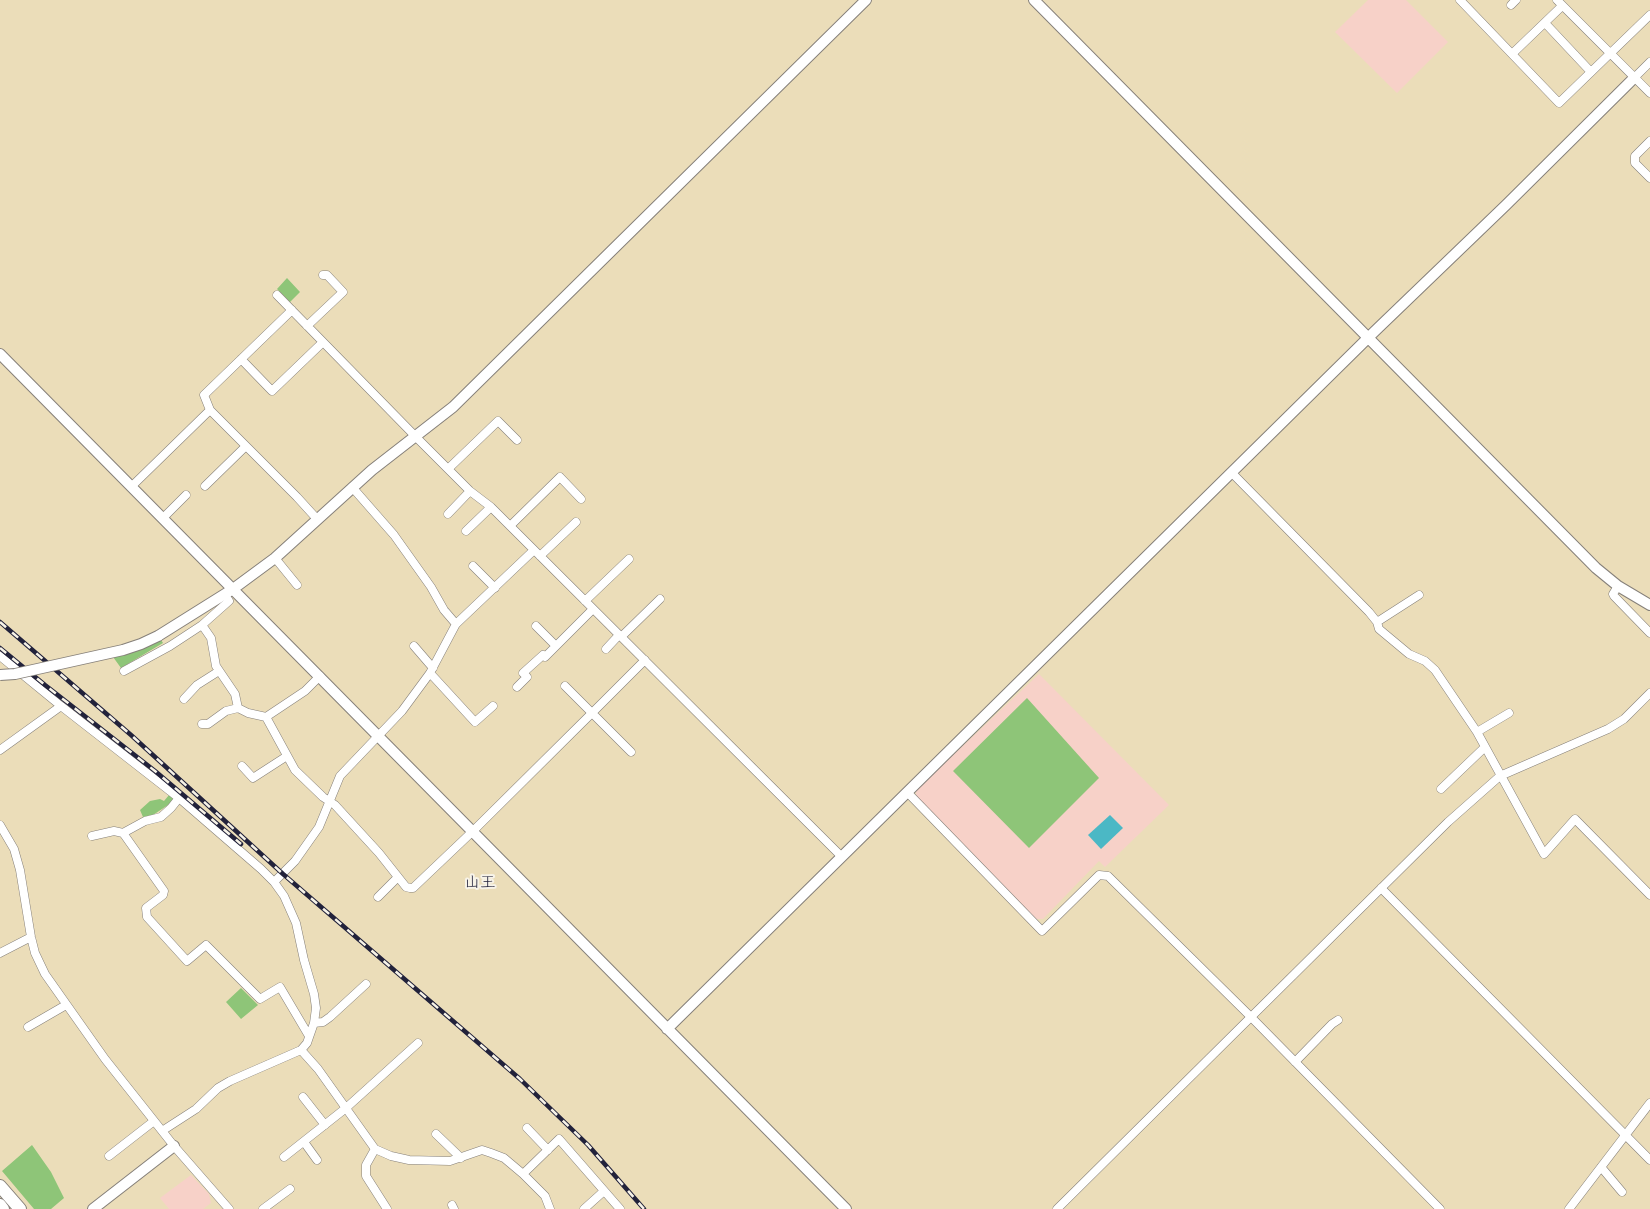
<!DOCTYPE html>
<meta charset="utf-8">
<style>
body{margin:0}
canvas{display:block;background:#ebddb9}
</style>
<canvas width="1650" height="1209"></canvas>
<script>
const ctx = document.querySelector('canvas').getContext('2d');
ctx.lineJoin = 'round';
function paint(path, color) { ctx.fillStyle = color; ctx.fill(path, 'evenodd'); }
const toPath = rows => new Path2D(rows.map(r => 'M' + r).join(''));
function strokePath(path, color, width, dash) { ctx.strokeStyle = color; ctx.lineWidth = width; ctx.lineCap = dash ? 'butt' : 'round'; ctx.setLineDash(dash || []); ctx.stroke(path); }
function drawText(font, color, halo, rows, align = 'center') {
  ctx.font = font + ' "Balsamiq Sans","Klee One",sans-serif'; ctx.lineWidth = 4; ctx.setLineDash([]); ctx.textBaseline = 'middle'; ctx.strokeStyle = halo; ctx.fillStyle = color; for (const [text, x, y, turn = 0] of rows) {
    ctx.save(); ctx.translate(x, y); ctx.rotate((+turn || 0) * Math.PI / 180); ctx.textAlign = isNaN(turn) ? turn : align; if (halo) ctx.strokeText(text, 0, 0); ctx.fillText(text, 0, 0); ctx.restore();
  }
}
paint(toPath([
 [1368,0,1406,0,1448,42,1397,93,1335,32],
 [1039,674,1169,805,1105,867,1099,861,1043,919,1036,919,916,797,916,790],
 [191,1175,209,1194,211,1203,203,1209,169,1209,160,1198]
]), '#f7d1c8');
paint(toPath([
 [287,278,300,292,290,302,277,289],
 [156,632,163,643,121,668,108,650,127,644],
 [1027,698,1099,778,1029,848,953,771],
 [169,795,174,799,168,805,153,815,143,817,140,810,150,801,160,799,164,801],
 [241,988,258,1005,241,1019,226,1002],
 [32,1145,51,1172,64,1198,51,1209,34,1209,2,1171]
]), '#8ec578');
paint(toPath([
 [1110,815,1123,828,1101,849,1088,835]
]), '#4bb8c5');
const minor = toPath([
 [1460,0,1559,103,1650,15],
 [1557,0,1650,93],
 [1511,5,1516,0],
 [1545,23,1591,72],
 [1512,54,1562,6],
 [1634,78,1650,62],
 [1650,141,1635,156,1635,163,1650,178],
 [277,295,418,439,470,491,491,507,841,856],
 [307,326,343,292,327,275,323,275],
 [241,359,272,391,323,342],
 [210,410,297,497,317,519],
 [448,469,498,421,517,440],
 [1232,473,1369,612,1377,622,1379,629,1409,654,1425,661,1435,670,1477,732,1544,854,1575,819,1650,895],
 [132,486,210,410,204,395,292,310],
 [205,486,246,446],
 [352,487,394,535,431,587,444,610,456,624],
 [448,514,470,491],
 [163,518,186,495],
 [510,526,560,477,581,499],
 [466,531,491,507],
 [540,556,576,522],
 [275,558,297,585],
 [473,566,495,588],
 [1618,586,1613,594,1614,596,1650,633],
 [225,595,229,601,202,625,211,638,216,666,235,694,238,708,248,713,266,717,305,691,320,676],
 [585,601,629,559],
 [1377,622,1419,595],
 [536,626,556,646],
 [621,637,660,599],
 [414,646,433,668],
 [606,649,619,635],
 [0,656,61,706,179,798,261,869,274,882,284,896,296,923,304,960,314,994,316,1008,314,1023,307,1043,301,1050,230,1081,218,1088,196,1109,162,1131],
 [124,671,170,646,202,625],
 [430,673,475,722,493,706],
 [565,686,592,713,645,660],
 [517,687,527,677,523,673,543,655,545,657,593,609],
 [184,699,197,685,219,671],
 [266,717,295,770,323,797,335,805,379,853,406,887,410,888,413,888,473,831,592,713,631,752],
 [202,724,208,724,226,711,238,708],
 [1477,732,1509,713],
 [0,750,61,706],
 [242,766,253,778,287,756],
 [1441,789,1485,747],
 [907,792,1042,931,1099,875,1108,876,1251,1017,1440,1209],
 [0,825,14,849,20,870,31,937,35,953,45,974,105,1059,174,1146,229,1209],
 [123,833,164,891,163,895,146,908,147,917,187,961,206,945,260,999,280,987,309,1036],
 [92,836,114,831,123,833,145,821,161,817,171,808,179,798],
 [274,882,295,861,319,827,340,776,402,711,430,673,456,624,534,550],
 [1381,888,1650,1160],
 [378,897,398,877],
 [0,953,31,937],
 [314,1023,323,1022,330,1017,366,984],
 [28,1027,66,1005],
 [301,1050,318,1069,375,1149,391,1156,409,1160,450,1161,482,1150,491,1153,504,1158,523,1174,545,1196,550,1209],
 [1295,1062,1332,1024,1338,1020],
 [303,1097,325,1125],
 [527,1128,548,1150],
 [436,1134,461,1158],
 [304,1142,317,1160],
 [375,1149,366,1165,366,1176,387,1209],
 [109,1156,154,1121],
 [284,1157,346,1108,418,1043],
 [1601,1167,1622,1192],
 [523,1174,559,1139,620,1209],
 [452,1205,454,1209],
 [263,1209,290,1189],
 [584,1209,604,1191],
 [1057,1209,1448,822,1500,776,1608,729,1624,719,1650,693],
 [1569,1209,1650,1103]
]);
const tertiary = toPath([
 [1034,0,1596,568,1618,586,1650,605],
 [0,354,846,1209],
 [158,636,233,589,275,558,372,470,453,407,866,0],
 [667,1029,1375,331,1506,205,1634,78],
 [93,1209,174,1146]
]);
const primary = toPath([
 [0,1186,20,1209],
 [0,1205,3,1209]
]);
strokePath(minor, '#86807a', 9);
strokePath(tertiary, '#86807a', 12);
strokePath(primary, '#86807a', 14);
strokePath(minor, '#fff', 8);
strokePath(tertiary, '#fff', 10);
strokePath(primary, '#fff', 12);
const rail = toPath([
 [0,622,131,735,283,874,520,1079,588,1145,644,1209],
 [0,648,45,685,155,771,241,844]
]);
strokePath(rail, '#22223b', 4.5);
strokePath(rail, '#f7f3e8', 2.5, [8]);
const tertiaryBridge = toPath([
 [0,675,15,674,123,650,141,644,158,636]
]);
strokePath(tertiaryBridge, '#86807a', 12, []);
strokePath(tertiaryBridge, '#fff', 10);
drawText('16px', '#22223b', '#f7f3e8', [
 ["山王",480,883]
]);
</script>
